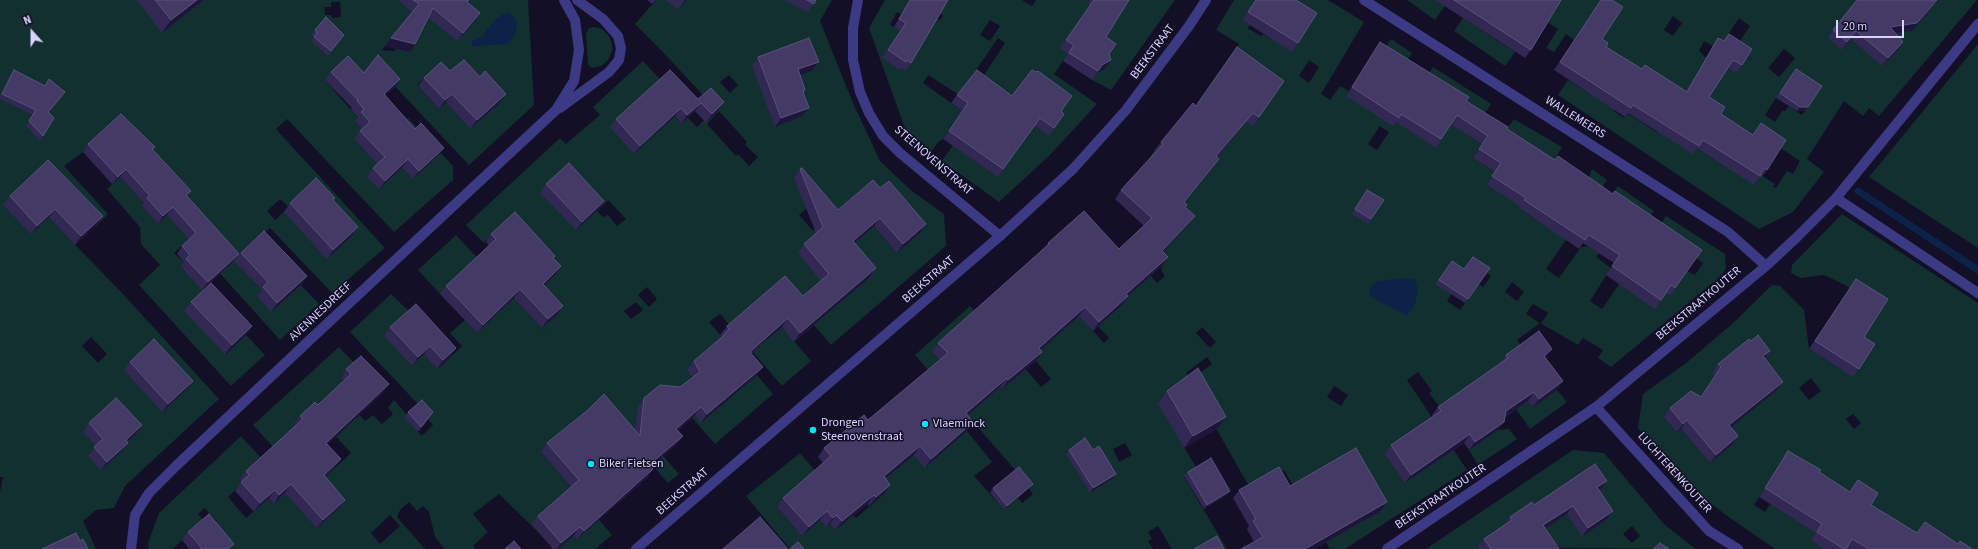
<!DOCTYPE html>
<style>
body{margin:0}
#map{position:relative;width:1978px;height:549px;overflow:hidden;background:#130f26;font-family:"Source Sans 3",sans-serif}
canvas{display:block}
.north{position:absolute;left:12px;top:12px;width:40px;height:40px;-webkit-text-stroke:3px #130f26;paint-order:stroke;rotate:339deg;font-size:11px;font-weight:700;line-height:16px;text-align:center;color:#d9d4ff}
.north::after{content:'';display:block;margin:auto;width:14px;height:18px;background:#d9d4ff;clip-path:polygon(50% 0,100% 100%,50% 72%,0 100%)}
.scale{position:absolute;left:1836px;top:20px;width:68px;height:18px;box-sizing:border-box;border:2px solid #d9d4ff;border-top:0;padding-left:5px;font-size:12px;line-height:14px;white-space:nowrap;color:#d9d4ff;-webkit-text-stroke:3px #130f26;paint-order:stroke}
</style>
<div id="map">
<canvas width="1978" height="549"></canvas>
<div class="north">N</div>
<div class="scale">20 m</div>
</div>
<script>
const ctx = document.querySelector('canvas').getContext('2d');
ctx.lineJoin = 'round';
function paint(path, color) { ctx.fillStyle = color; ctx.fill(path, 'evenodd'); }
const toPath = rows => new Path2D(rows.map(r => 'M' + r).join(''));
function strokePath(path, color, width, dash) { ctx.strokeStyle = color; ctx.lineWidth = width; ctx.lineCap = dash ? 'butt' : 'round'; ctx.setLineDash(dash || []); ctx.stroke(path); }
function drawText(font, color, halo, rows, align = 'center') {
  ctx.font = font + ' "Source Sans 3",sans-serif'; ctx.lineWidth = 3; ctx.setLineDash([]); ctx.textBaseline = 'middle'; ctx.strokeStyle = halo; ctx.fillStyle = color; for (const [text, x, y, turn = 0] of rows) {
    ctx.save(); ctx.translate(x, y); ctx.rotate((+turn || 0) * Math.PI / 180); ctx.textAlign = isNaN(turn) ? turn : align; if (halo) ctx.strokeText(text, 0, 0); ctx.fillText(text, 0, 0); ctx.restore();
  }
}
paint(toPath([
 [0,0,436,0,463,34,474,21,462,10,470,0,528,0,534,105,469,165,372,62,376,82,325,80,358,118,364,130,354,139,379,166,402,168,413,179,392,132,408,118,453,166,453,180,394,232,287,119,276,129,385,248,332,293,270,228,235,261,262,290,271,312,301,285,319,304,280,340,189,239,174,253,185,263,181,267,205,292,226,354,246,335,265,355,231,386,139,285,160,265,141,244,140,227,107,189,120,177,144,203,158,223,116,122,83,152,64,166,108,214,97,225,69,196,54,213,60,229,123,294,219,399,125,486,114,508,96,510,83,521,96,549,0,549,0,492,3,477,0,477],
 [331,2,340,2,341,17,332,18,331,15,325,15,324,7,331,7],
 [400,27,396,49,394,51,382,50],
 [426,76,444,80,470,129,446,102,439,109,417,85],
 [280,199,289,207,275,220,267,211],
 [91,337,107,354,98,363,82,346],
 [656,0,832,0,820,21,853,103,880,161,912,191,944,214,946,246,831,345,779,285,762,344,782,327,811,361,782,386,720,314,709,322,723,338,690,376,718,408,757,375,773,394,715,444,673,396,638,427,679,474,668,483,598,403,541,452,612,535,595,549,558,549,574,535,591,528,536,530,499,494,473,514,488,532,473,546,475,549,445,549,435,537,429,512,423,506,417,511,409,502,400,510,397,517,425,549,225,549,203,523,172,549,149,549,148,543,159,513,241,436,262,459,243,483,228,497,246,518,269,498,273,503,289,489,320,498,253,425,339,347,355,364,341,377,345,383,337,390,365,421,373,415,382,424,393,414,388,408,394,400,407,415,405,417,422,436,433,425,428,419,430,417,350,332,391,294,410,312,411,366,424,354,438,369,462,346,450,333,465,320,477,333,466,270,440,294,418,270,456,235,549,335,542,328,557,314,509,221,484,243,466,225,560,138,566,144,600,115,593,107,643,61,661,80,663,127,675,116,682,123,688,118,697,127,704,120,706,122,718,111,658,47,635,24],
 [729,75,738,85,730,93,720,82],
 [719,111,747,142,745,145,758,157,749,166,738,154,736,156,707,124],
 [883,190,897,253,874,226],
 [608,200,626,219,617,226,608,215,603,217,597,211],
 [811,205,830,216,813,231,799,215],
 [870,277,832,309,815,290],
 [647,287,657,299,649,307,638,295],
 [636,302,643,310,631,319,624,311],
 [313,412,351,453,324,478,294,425],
 [205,508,217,522,210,528,198,514],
 [390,515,400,526,380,544,371,533],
 [885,0,909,0,901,14,897,12,890,25,922,43,934,17,940,20,943,16,928,0,1022,0,1032,6,1036,0,1090,0,1088,4,1115,21,1128,0,1175,0,1111,90,1092,80,1096,74,1068,54,1054,74,1097,104,1050,155,999,202,942,161,953,145,962,113,943,139,939,141,931,152,907,134,869,28],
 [990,20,1000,26,990,41,980,35],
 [998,38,1005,43,980,81,972,76],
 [928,75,967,100,961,110,923,83],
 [1234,0,1266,0,1243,20,1250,25,1247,30,1249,29,1261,36,1263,34,1292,51,1277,0,1328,0,1364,22,1321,94,1330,100,1340,86,1349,91,1346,96,1411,102,1433,67,1491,104,1470,136,1482,144,1473,158,1495,172,1487,185,1500,193,1504,133,1514,119,1562,147,1552,164,1519,208,1538,221,1586,187,1592,169,1607,180,1546,269,1559,278,1581,247,1588,246,1599,253,1596,257,1611,268,1590,301,1602,309,1666,216,1725,254,1726,268,1722,275,1611,367,1598,358,1603,350,1583,338,1578,345,1540,323,1517,340,1522,347,1533,407,1557,390,1567,402,1530,429,1516,409,1508,415,1483,380,1441,409,1429,393,1432,391,1418,372,1407,380,1467,470,1345,549,1330,549,1284,470,1250,488,1189,381,1159,404,1197,469,1184,477,1227,549,1172,549,1158,526,1148,532,1152,539,1148,541,1153,549,790,549,746,496,800,453,856,518,884,494,883,451,967,431,992,462,974,476,1004,510,1018,498,1022,503,1033,494,1016,471,915,355,970,306,1050,397,1041,387,1051,379,1032,356,1077,313,1104,343,1109,338,1098,326,1122,305,1097,277,1139,286,1150,275,1157,283,1165,276,1161,270,1163,267,1149,253,1148,161,1154,151,1210,165,1235,134,1197,103,1239,44,1216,30],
 [1309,60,1319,67,1309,83,1299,76],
 [1380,126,1389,132,1377,150,1368,144],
 [1670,240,1703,263,1695,275,1687,271,1669,296,1666,294],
 [1470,262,1491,276,1483,287,1462,273],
 [1460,280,1475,289,1460,310,1447,301],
 [1512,282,1524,292,1517,301,1505,292],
 [1533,304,1548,313,1541,324,1526,314],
 [1202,327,1216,342,1210,348,1196,333],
 [1207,357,1212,364,1191,379,1186,373],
 [1012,380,1002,389,1000,387,965,389],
 [1334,386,1348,395,1341,406,1327,397],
 [1125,443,1132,455,1119,462,1113,449],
 [777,507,846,522,835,530,830,524,820,520,797,530],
 [1407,0,1442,0,1445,6,1435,20],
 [1561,0,1977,0,1879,116,1869,108,1863,116,1844,101,1807,159,1824,172,1793,212,1759,229,1558,95,1568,80,1592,95,1600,55,1599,4,1574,40,1566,34,1554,52,1546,48,1558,29,1547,22],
 [1673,16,1682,23,1673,36,1664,30],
 [1739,18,1750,26,1740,41,1729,33],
 [1704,41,1713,46,1735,48,1755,62,1747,57,1727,68,1698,71,1706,58,1699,51],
 [1784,49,1795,58,1779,77,1768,68],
 [1639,73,1679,99,1657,132,1627,113,1624,118,1614,111],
 [1818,90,1802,115,1789,106,1785,111,1783,110,1775,122,1765,115,1776,98,1786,104],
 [1731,133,1714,159,1697,148],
 [1762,136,1800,161,1793,174,1787,171,1776,188,1773,186,1775,184,1759,174],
 [1463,18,1515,52,1505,66,1454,31],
 [594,27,602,29,609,36,612,44,612,51,608,60,601,66,592,68,588,65,586,34,589,28],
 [1391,39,1412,53,1402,68,1380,54],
 [1978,44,1978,248,1869,177],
 [1618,186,1654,211,1645,224,1609,199],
 [1842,214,1978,303,1978,549,1925,549,1919,531,1911,542,1879,549,1775,549,1730,518,1705,499,1638,428,1643,394,1686,363,1731,325,1772,285,1780,286,1804,310,1809,349,1842,370,1881,308,1845,285,1824,275,1801,278,1791,273,1792,265],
 [1811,378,1821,391,1809,400,1799,388],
 [1691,395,1710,463,1681,429,1677,432],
 [1853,414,1861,423,1854,429,1846,419],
 [1782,460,1791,517,1770,504,1765,512,1754,505],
 [1509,429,1517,439,1478,465,1469,450,1498,430],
 [1573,450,1604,453,1665,525,1696,549,1478,547,1479,549,1426,549],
 [1632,526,1640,536,1632,543,1623,534]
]), '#12302f');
paint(toPath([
 [508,13,515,18,517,24,515,35,512,40,507,44,472,46,472,41,482,36,494,21,503,14],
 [1403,278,1415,280,1418,290,1414,308,1406,315,1370,296,1369,293,1371,287,1378,281]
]), '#0c2248');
strokePath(toPath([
 [1858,191,1978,270]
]), '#0c2248', 7);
strokePath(toPath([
 [858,0,853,28,853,60,860,92,869,113,883,136,900,153,1000,236],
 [1364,0,1728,232,1766,266],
 [560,108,609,72,619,60,621,48,618,36,603,19,577,0],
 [1836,198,1978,293],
 [1596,407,1709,531,1738,549],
 [131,549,135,515,149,493,176,466,314,336,556,110,574,81,579,50,575,20,564,0],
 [1387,549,1596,407,1766,266,1797,237,1836,198,1978,24]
]), '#3d3a85', 10);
strokePath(toPath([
 [636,549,1000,236,1073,169,1126,110,1189,26,1206,0]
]), '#3d3a85', 10);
paint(toPath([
 [137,0,204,0,162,33],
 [398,0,470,0,468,2,475,21,457,41,428,17,415,44,410,52,385,46,391,38,412,12],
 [647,0,656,0,652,4],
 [666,0,687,0,678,10],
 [784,0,816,0,808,12],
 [909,0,948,0,911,63,906,71,901,68,900,70,882,58,900,31,894,27],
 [1090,0,1129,0,1106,37,1109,55,1111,60,1105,69,1097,73,1092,80,1063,61,1068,54,1060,48,1090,6,1088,4],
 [1256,0,1298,43,1292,52,1242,20],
 [1435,0,1561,0,1531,50,1525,58],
 [1601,0,1602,39,1606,47,1641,69,1686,91,1713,46,1718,38,1742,65,1736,73,1728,68,1709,97,1721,114,1753,135,1761,123,1767,170,1761,178,1759,177,1754,185,1697,148,1693,154,1628,113,1625,117,1554,70],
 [1857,0,1938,0,1912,31,1896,34,1898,50,1882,66,1851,39,1842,50,1828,38,1833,30],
 [315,30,341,39,328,56,311,41,314,37,311,35],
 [1380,42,1507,129,1555,160,1613,194,1702,250,1670,296,1666,294,1655,309,1606,275,1614,263,1583,243,1579,249,1519,208,1520,206,1487,185,1495,172,1473,158,1482,144,1451,124,1436,148,1396,122,1393,126,1346,96],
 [758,57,812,71,800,75,803,93,802,116,775,127,752,66],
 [1796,69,1804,111,1797,111,1776,98],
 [14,70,62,97,49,112,43,136,40,141,26,126,33,115,0,99,0,97,10,75],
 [450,71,480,77,506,94,500,103,470,129,446,102,439,109,418,86,424,78],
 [331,72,364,73,395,87,385,96,438,156,413,179,402,168,379,189,367,177,373,168,377,164,354,139,360,131,363,129,355,121,358,117,351,110,352,108,325,80],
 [1284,81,1253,126,1246,122,1217,157,1213,168,1184,202,1188,225,1163,252,1162,266,1128,296,1122,305,1093,331,1079,316,1041,350,1036,361,1002,389,1000,387,968,415,973,422,967,431,925,468,914,455,886,479,884,494,869,506,868,504,835,530,830,524,826,527,820,520,802,536,777,507,783,498,823,463,818,457,824,448,868,420,940,360,932,352,938,343,1044,249,1048,243,1119,249,1144,226,1115,199,1121,190,1156,152,1154,151,1161,142,1196,106],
 [957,95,1012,96,1061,111,1064,114,1049,136,1034,125,998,177,943,139,963,111,951,103],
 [698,99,724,102,718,110,706,123,695,111,682,123,675,116,634,154,610,127,616,119],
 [88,144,153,150,233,262,202,290,181,267,184,262,177,254,182,246,189,239,167,215,158,224,142,206,144,203,120,177,112,184,83,152],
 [48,160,97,225,75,245,49,217,31,234,3,205,10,196],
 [800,169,838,210,880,188,926,224,920,233,897,253,874,226,855,243,876,268,870,277,794,342,782,327,751,354,763,367,757,375,701,423,695,415,678,431,683,436,676,445,651,467,653,469,647,478,577,539,574,535,558,549,553,549,531,524,538,516,571,487,541,452,547,443,635,430,638,407,644,398,680,387,692,378,687,370,694,361,722,337,720,335,727,326,803,296,821,281,798,253,804,244,816,233,794,178],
 [546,184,604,201,598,210,576,230,540,193],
 [1364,194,1384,200,1368,224,1352,214],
 [335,198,333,201,358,227,352,236,327,259,284,212,290,203],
 [491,234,553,258,555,275,544,285,563,306,557,315,542,328,514,298,477,333,440,294,446,286,489,245,486,242],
 [241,253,307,276,301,285,271,312,257,296,262,290,234,261],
 [1452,261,1464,269,1490,268,1465,303,1435,284],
 [1856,279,1864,337,1875,344,1853,377,1809,349],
 [191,302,252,326,246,335,225,354,184,311],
 [390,327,456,348,450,357,437,369,424,354,412,366,384,336],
 [1751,341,1770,351,1765,358,1777,390,1731,427,1738,436,1732,445,1710,463,1681,429,1677,432,1664,417,1670,408,1701,397,1715,376,1712,373,1718,364],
 [1506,355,1546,358,1563,381,1557,390,1533,407,1528,401,1505,417,1504,422,1498,430,1469,450,1464,443,1405,483,1385,454,1391,445,1433,417,1432,415,1438,407,1500,364],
 [130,362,187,389,162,412,124,370],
 [346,369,383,393,328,444,335,468,325,477,345,500,339,508,317,528,285,493,274,504,269,498,254,512,235,491,242,481,240,479,246,471,295,425,294,424,300,416,318,405,344,381,341,378],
 [1167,391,1217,429,1184,448,1158,404],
 [408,412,430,417,418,432,404,417],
 [89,423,136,434,127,442,128,443,122,451,101,470,88,456,96,446,83,432],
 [1069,450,1112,479,1090,493,1066,454],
 [1788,451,1849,492,1858,480,1871,505,1917,533,1958,544,1972,549,1849,549,1846,548,1846,549,1824,549,1811,540,1816,533,1759,497],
 [1188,472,1230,491,1227,495,1204,509,1184,476],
 [1033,484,1029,488,1004,510,990,493,993,488],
 [1290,486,1387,502,1381,511,1314,549,1241,549,1254,542,1247,529,1249,526,1233,498,1239,490],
 [1601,489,1599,490,1607,519,1582,537,1567,514,1545,528,1559,549,1479,549,1478,547,1484,539,1505,524,1510,517,1534,505],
 [188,532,231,549,189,549,182,540]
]), '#312854');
paint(toPath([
 [197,0,204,0,162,33,171,20],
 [685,0,687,0,678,10],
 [1937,0,1938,0,1912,31,1884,35,1890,27],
 [480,13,475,21,457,41,463,33],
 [1856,31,1851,39,1842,50,1847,42],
 [391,38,415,44,410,52,385,46],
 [1903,42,1898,50,1882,66,1888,58],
 [1111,60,1105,69,1097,73,1102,65],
 [819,62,812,71,791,78,798,69],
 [400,79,395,87,378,102,384,94],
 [452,94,446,102,439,109,445,100],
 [506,94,500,103,470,129,477,120],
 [724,102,718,110,706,123,712,114],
 [701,103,695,111,682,123,687,115],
 [1800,107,1808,107,1804,111,1797,111],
 [681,108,675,116,634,154,640,146],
 [809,108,802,116,775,127,781,118],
 [1253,113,1246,122,1210,165,1216,156],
 [444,148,438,156,413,179,419,171],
 [408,159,402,168,379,189,385,181],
 [1219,159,1213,168,1177,211,1184,202],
 [126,169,120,177,112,184,118,177],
 [604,201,598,210,576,230,582,222],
 [173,207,167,215,158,224,163,216],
 [55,209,49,217,31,234,37,226],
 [103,216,97,225,75,245,81,236],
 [1195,216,1188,225,1156,260,1162,251],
 [880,218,874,226,847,250,853,241],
 [926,224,920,233,897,253,903,244],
 [358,227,352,236,327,259,333,250],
 [239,254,233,262,202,290,208,282],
 [1168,257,1162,266,1120,303,1126,294],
 [561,266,555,275,537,292,543,284],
 [876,268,870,277,794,342,800,333],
 [307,276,301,285,271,312,277,303],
 [520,289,514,298,477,333,483,325],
 [1128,296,1122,305,1093,331,1099,322],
 [563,306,557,315,542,328,548,319],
 [1085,307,1079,316,1033,357,1039,348],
 [788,318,782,327,743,360,750,352],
 [252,326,246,335,225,354,232,345],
 [430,346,424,354,412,366,418,357],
 [456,348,450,357,437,369,443,360],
 [1552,349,1546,358,1538,364,1544,356],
 [1770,351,1764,359,1763,356],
 [1042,352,1036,361,1002,389,1008,380],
 [763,367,757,375,701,423,707,414],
 [1007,378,1000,387,960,422,966,413],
 [193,381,187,389,162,412,168,404],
 [1563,381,1557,390,1533,407,1539,399],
 [1783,382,1777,390,1723,434,1729,425],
 [389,384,383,393,321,451,326,443],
 [1534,392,1528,401,1500,420,1506,411],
 [701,407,695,415,670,438,676,429],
 [1226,417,1217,429,1184,448,1193,436],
 [1687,420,1681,429,1677,432,1683,424],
 [973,422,967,431,925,468,931,459],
 [1504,422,1498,430,1469,450,1475,442],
 [142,425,136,434,120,449,126,440],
 [1470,434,1464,443,1405,483,1411,475],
 [683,436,676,445,643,474,649,465],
 [1738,436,1732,445,1710,463,1716,455],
 [128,443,122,451,101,470,107,462],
 [920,446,914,455,878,485,884,476],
 [341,459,335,468,318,483,324,475],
 [653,469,647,478,577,539,584,531],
 [1116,474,1112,479,1090,493,1093,488],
 [1607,481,1601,489,1591,496,1597,487],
 [291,484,285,493,274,504,279,495],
 [1033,484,1029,488,1004,510,1007,506],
 [890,485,884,494,869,506,876,497],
 [275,490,269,498,254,512,260,503],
 [1230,491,1227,495,1204,509,1207,505],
 [874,495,868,504,835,530,842,521],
 [345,500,339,508,317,528,323,520],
 [1387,502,1381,511,1314,549,1305,549],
 [1573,506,1567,514,1537,534,1543,525],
 [827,511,820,520,802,536,809,527],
 [1613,511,1607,519,1582,537,1588,528],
 [836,515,830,524,826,527,833,518],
 [580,527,574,535,558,549,557,549,561,543]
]), '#1d163a');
const building = toPath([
 [155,0,197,0,171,20,155,0],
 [413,0,469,0,467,2,480,13,463,33,433,8,415,44,391,38,419,4,413,0],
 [807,0,816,0,814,4,807,0],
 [910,0,948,0,911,63,907,60,906,62,888,50,906,23,899,19,910,0],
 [1094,0,1129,0,1106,37,1116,44,1109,54,1111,60,1102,65,1098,71,1069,53,1074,45,1066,40,1094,0],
 [1256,0,1296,0,1317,13,1298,43,1248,12,1256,0],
 [1454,0,1561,0,1531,50,1454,0],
 [1601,0,1612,0,1623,7,1602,39,1608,43,1606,47,1642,69,1645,65,1687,92,1718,38,1724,41,1729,34,1752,49,1742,65,1733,60,1709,97,1725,107,1721,114,1753,135,1761,123,1786,140,1767,170,1764,168,1760,176,1703,140,1699,146,1633,105,1631,108,1560,62,1601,0],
 [1857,0,1937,0,1917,23,1890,27,1903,42,1888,58,1856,31,1847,42,1833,30,1857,0],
 [326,17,344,35,331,51,314,37,317,33,315,30,326,17],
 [809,38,819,62,798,69,805,90,803,92,809,108,781,118,758,57,809,38],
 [1380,42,1469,97,1466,101,1508,127,1507,129,1555,160,1558,156,1613,194,1615,191,1702,250,1675,288,1671,285,1661,300,1612,266,1620,255,1589,235,1585,240,1524,200,1526,198,1492,176,1501,163,1479,149,1488,136,1457,115,1441,139,1401,114,1399,118,1352,87,1380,42],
 [1237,47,1284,81,1259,117,1253,113,1216,156,1219,159,1184,202,1187,205,1185,207,1195,216,1162,251,1168,257,1126,294,1128,296,1099,322,1085,307,1039,348,1042,352,1008,380,1007,378,966,413,973,422,931,459,920,446,884,476,890,485,876,497,874,495,842,521,836,515,833,518,827,511,809,527,783,498,831,456,824,448,864,415,868,420,948,353,938,343,1049,244,1048,243,1084,211,1119,249,1152,218,1121,190,1163,144,1161,142,1193,103,1196,106,1237,47],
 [378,55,400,79,384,94,415,129,421,123,444,148,419,171,408,159,385,181,373,168,385,157,360,131,370,122,361,112,364,109,357,101,358,100,331,72,348,56,364,73,378,55],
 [464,60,480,77,485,71,506,94,477,120,452,94,445,100,424,78,441,62,450,71,464,60],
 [1796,69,1822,86,1808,107,1800,107,1780,93,1796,69],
 [14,70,45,86,49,79,65,92,48,112,54,118,43,136,29,121,36,110,2,94,14,70],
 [670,70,698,99,711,88,724,102,712,114,701,103,687,115,681,108,640,146,616,119,670,70],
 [977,70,1012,96,1032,70,1036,72,1038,71,1072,96,1061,111,1064,114,1054,128,1040,118,1003,169,949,131,968,103,957,95,977,70],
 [121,114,155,147,152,149,191,191,186,195,239,254,208,282,186,259,190,255,182,246,196,233,173,207,163,216,147,198,150,196,126,169,118,177,88,144,121,114],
 [48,160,103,216,81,236,55,209,37,226,10,196,48,160],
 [569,163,604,201,582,222,546,184,569,163],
 [802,168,838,210,873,180,880,188,889,181,926,224,903,244,880,218,853,241,876,268,800,333,788,318,750,352,763,367,707,414,701,407,676,429,683,436,649,465,653,469,584,531,580,527,561,543,538,516,579,480,547,443,588,410,604,394,640,436,644,398,660,385,680,387,700,372,694,361,722,337,729,329,727,326,785,276,803,296,829,274,804,244,823,227,800,169,802,168],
 [316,178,335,198,333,200,358,227,333,250,290,203,316,178],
 [1367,190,1384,200,1371,219,1355,209,1367,190],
 [515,212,555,256,553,258,561,266,543,284,563,306,548,319,520,289,483,325,446,286,496,239,491,234,515,212],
 [264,231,307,276,277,303,263,287,268,282,241,253,264,231],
 [1473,257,1490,268,1468,299,1439,280,1452,261,1464,269,1473,257],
 [1856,279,1888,299,1864,337,1875,344,1859,369,1815,341,1856,279],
 [211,283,252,326,232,345,191,302,211,283],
 [416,304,456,348,443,360,430,346,418,357,390,327,416,304],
 [1539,331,1552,349,1544,356,1563,381,1539,399,1534,392,1506,411,1504,422,1475,442,1470,434,1411,475,1391,445,1441,411,1438,407,1508,358,1506,355,1539,331],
 [1758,335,1770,351,1763,356,1783,382,1729,425,1738,436,1716,455,1687,420,1683,424,1670,408,1691,391,1701,397,1721,367,1718,364,1749,339,1751,341,1758,335],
 [154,339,193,381,168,404,130,362,154,339],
 [361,356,389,384,326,443,341,459,324,475,345,500,323,520,291,484,279,495,275,490,260,503,241,482,249,475,246,471,303,419,300,416,315,402,318,405,351,374,346,369,361,356],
 [1198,368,1226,417,1193,436,1167,391,1198,368],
 [116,398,142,425,126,440,128,443,107,462,94,447,103,439,89,423,116,398],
 [422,400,433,412,421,427,408,412,422,400],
 [1085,438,1093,450,1099,446,1116,474,1093,488,1069,450,1085,438],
 [1356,448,1387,502,1305,549,1241,549,1263,537,1253,521,1256,519,1239,490,1279,467,1290,486,1356,448],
 [1788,451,1821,470,1819,472,1850,492,1858,480,1878,493,1871,505,1917,533,1925,522,1958,544,1960,541,1972,549,1869,549,1852,539,1846,549,1844,549,1817,532,1822,524,1765,488,1788,451],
 [1211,458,1230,491,1207,505,1188,472,1211,458],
 [1595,464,1607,481,1597,487,1613,511,1588,528,1573,506,1543,525,1559,549,1491,549,1484,539,1512,520,1510,517,1532,502,1534,505,1595,464],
 [1019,467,1033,484,1007,506,993,488,1019,467],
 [209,514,234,544,228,549,200,549,202,548,188,532,209,514],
 [760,517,788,549,723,549,760,517],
 [76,533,80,541,83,539,88,549,42,549,76,533],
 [1217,536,1224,549,1194,549,1217,536],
 [514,541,521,549,505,549,514,541],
 [798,542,804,549,790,549,798,542],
 [1660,543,1669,549,1653,549,1660,543]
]);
paint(building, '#433a66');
strokePath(building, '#5a527e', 1);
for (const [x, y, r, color] of [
 [925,424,4,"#00e5ff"],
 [813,430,4,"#00e5ff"],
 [591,464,4,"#00e5ff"]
]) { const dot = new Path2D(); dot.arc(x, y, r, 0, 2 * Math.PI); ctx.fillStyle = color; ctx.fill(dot); strokePath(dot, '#130f26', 1.5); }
drawText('12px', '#d9d4ff', '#130f26', [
 ["BEEKSTRAAT",1153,52,-53],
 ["WALLEMEERS",1575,118,32],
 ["STEENOVENSTRAAT",933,161,41],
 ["BEEKSTRAAT",929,280,-41],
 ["BEEKSTRAATKOUTER",1699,304,-40],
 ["AVENNESDREEF",321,312,-43],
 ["LUCHTERENKOUTER",1674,473,48],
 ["BEEKSTRAAT",683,492,-41],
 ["BEEKSTRAATKOUTER",1441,497,-34]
]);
drawText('12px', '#d9d4ff', '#130f26', [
 ["Drongen",821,423],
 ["Steenovenstraat",821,437],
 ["Vlaeminck",933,424],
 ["Biker Fietsen",599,464]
], 'left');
</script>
